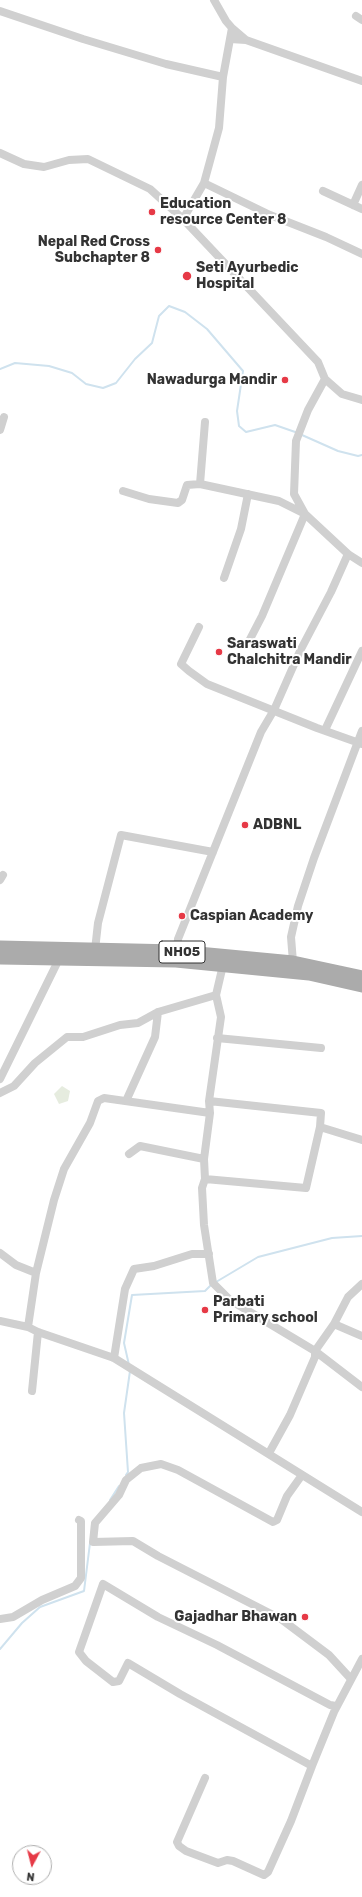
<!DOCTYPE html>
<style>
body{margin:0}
#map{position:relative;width:362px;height:1897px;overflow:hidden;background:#fff;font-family:Rubik,sans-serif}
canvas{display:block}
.north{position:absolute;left:12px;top:1845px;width:40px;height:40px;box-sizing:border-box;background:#fff;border:1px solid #adadad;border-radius:50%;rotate:187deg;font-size:11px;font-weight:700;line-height:16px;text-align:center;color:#333}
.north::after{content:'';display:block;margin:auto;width:14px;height:18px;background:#e63946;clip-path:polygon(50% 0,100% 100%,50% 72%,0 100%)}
</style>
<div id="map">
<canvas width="362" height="1897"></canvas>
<div class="north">N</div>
</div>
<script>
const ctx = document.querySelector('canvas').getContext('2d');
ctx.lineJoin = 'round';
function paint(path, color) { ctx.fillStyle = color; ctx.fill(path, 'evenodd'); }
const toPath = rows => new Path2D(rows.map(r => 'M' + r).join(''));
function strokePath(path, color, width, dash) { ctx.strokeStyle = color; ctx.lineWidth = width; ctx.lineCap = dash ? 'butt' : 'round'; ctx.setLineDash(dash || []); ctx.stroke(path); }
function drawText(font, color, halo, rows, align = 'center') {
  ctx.font = font + ' Rubik,sans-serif'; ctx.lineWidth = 4; ctx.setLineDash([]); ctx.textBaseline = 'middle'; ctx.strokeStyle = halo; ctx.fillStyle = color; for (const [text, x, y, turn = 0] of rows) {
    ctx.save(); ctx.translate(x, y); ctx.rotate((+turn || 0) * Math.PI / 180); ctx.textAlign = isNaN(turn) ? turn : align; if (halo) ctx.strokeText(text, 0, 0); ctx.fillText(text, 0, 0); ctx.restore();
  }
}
paint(toPath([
 [62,1086,70,1091,68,1101,59,1104,54,1094]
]), '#e6ecdf');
strokePath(toPath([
 [0,369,15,363,49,366,72,373,86,384,103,388,116,383,135,359,152,343,159,316,169,306,185,312,207,329,243,371,237,411,239,426,246,432,275,425,298,433],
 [302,435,338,451,358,456,362,455],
 [216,1282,258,1257,332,1238,362,1236],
 [129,1365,124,1343,132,1295,205,1291,212,1284],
 [126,1475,128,1472,124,1413,130,1371],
 [110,1500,119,1486],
 [0,1649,22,1623,40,1607,84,1591,90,1543]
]), '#cfe2ee', 2);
strokePath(toPath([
 [214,0,226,21,232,28,223,77,219,128,204,183,183,219,318,362,325,379,342,394,362,400],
 [0,11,83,39,166,64,223,77],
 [356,16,362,20],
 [230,39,246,40,232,28],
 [246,40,362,81],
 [0,153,24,164,44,167,69,160,88,159,150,189,183,219],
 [204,183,270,215,326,237,362,254],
 [323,191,362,209],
 [353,205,362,185],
 [325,379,308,410,296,441,294,494,305,514,348,554,362,563],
 [0,430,4,417],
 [200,484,205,422],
 [123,491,149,499,178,503,182,500,187,485,200,484,279,501,305,514,262,616,248,643],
 [224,578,241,529,248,494],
 [199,627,181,664,189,671,207,684,317,728,362,744],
 [325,730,362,651],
 [0,880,3,875],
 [95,950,98,923,121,835,213,852],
 [177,955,178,939,261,732,274,710,300,651,331,592,348,554],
 [293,962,291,937,298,906,314,858,362,731],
 [223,965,216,995,221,1017,209,1101,210,1113,204,1159,205,1179,202,1188,204,1225,213,1283,230,1300,315,1351,362,1387],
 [217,1038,321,1048],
 [0,1079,59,959],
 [0,1093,14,1086,35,1063,67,1037,83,1037,120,1025,138,1023,158,1012,216,995],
 [126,1101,155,1037,158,1012],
 [209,1101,321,1113,320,1127,362,1140],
 [129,1154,140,1146,204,1159],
 [205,1179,306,1188,320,1127],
 [0,1253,16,1265,36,1273],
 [0,1321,28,1327,38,1332,114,1358,362,1512],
 [334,1324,348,1297,362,1284],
 [28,1327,36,1273,54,1200,64,1169,90,1123,98,1101,104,1098,210,1113],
 [114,1358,125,1289,134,1269,154,1266,192,1254,209,1254],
 [32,1391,38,1332],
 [269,1453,290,1415,315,1357,315,1351,334,1324,362,1336],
 [302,1475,287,1496,277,1520,273,1522,178,1470,161,1464,141,1468,126,1480,119,1495,95,1523,93,1542,133,1541,158,1556,281,1619,329,1655,351,1679],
 [0,1619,13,1617,42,1600,75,1586,81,1578,81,1521,79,1520],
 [336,1706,330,1705,217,1645,158,1617,103,1584,79,1652,86,1661,113,1682,119,1681,128,1663,180,1694,312,1766,334,1712,362,1659],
 [205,1778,177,1842,179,1846,186,1851,218,1863,227,1860,233,1861,264,1875,268,1872,291,1821,312,1766]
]), '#d0d0d0', 8);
strokePath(toPath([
 [0,947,177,951,293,962,362,977],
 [0,958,176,961,309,974,362,986]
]), '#ababab', 13);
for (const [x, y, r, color] of [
 [152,212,4,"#e63946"],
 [158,250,4,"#e63946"],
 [187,276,5,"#e63946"],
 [285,380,4,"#e63946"],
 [219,652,4,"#e63946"],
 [245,825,4,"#e63946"],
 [182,916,4,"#e63946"],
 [205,1310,4,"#e63946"],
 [305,1617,4,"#e63946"]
]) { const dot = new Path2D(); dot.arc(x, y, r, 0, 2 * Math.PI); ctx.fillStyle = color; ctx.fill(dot); strokePath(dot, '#fff', 1.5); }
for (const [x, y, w] of [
 [182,952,46]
]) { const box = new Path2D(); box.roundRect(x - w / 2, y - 11, w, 22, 3); ctx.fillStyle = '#fff'; ctx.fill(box); strokePath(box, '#333', 1); }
drawText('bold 13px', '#333', null, [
 ["NH05",182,952]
]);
drawText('bold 14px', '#333', '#fff', [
 ["Education",160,204],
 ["resource Center 8",160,220],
 ["Nepal Red Cross",150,242,"right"],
 ["Subchapter 8",150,258,"right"],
 ["Seti Ayurbedic",196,268],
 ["Hospital",196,284],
 ["Nawadurga Mandir",277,380,"right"],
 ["Saraswati",227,644],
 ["Chalchitra Mandir",227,660],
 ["ADBNL",253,825],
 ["Caspian Academy",190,916],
 ["Parbati",213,1302],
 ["Primary school",213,1318],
 ["Gajadhar Bhawan",297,1617,"right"]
], 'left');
</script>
